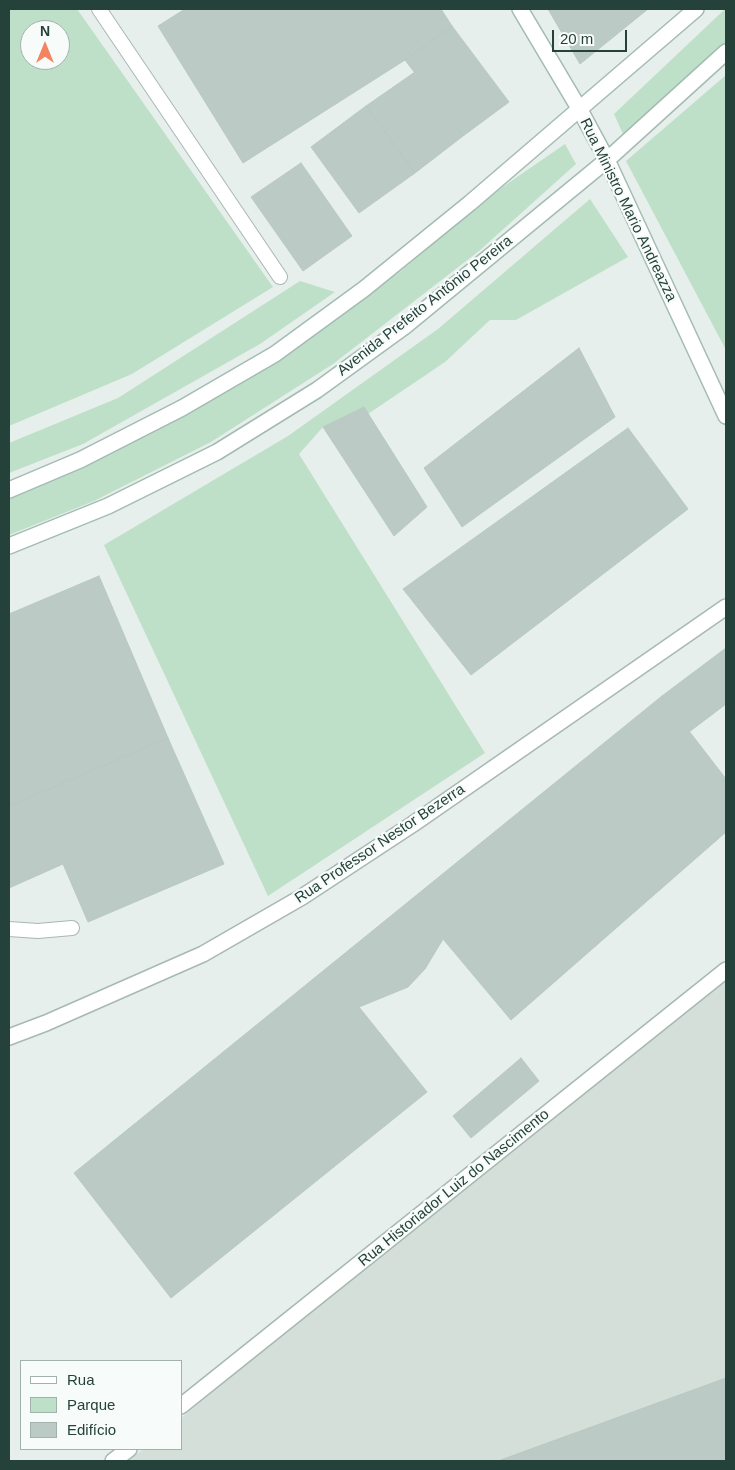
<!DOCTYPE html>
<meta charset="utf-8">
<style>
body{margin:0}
#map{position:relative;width:735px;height:1470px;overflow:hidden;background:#e6efeb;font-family:Arial,sans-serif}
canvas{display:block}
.frame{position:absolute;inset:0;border:10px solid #24423a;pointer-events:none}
.legend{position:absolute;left:20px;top:1360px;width:162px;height:90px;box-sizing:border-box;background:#f7fbf9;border:1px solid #a3b1ad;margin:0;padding:6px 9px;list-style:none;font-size:15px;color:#24423a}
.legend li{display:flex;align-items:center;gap:10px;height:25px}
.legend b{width:25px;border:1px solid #a3b1ad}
.north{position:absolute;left:20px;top:20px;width:50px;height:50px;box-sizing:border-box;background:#f7fbf9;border:1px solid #a3b1ad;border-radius:50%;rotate:0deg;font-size:14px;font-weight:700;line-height:20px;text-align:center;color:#24423a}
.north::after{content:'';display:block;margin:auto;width:18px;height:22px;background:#f4845f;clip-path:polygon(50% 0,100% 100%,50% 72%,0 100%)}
.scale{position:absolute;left:552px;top:30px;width:75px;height:22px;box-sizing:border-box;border:2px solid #24423a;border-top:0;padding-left:6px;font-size:15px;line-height:18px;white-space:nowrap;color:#24423a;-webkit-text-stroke:4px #f7fbf9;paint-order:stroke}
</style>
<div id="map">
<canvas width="735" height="1470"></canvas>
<div class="frame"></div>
<ul class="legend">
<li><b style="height:6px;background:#fff"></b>Rua</li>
<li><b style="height:14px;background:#bfe0c8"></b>Parque</li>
<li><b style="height:14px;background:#bbcac4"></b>Edifício</li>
</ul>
<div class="north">N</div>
<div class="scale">20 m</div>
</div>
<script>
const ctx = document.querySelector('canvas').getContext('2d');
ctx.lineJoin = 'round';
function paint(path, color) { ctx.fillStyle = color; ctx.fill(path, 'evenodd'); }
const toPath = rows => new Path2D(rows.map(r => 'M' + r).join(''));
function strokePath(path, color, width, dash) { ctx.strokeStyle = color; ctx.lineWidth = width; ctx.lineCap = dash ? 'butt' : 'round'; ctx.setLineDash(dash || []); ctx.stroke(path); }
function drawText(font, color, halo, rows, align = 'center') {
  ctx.font = font + ' Arial,sans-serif'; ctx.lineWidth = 4.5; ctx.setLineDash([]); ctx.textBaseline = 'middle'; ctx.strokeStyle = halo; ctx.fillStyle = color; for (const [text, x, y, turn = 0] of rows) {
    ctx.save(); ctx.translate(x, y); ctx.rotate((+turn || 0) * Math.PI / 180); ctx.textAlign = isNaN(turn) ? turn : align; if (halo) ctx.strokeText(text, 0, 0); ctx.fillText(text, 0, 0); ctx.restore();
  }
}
paint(toPath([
 [726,971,726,1461,128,1461,143,1449,181,1449,181,1418]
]), '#d4dfda');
paint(toPath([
 [9,9,77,9,273,287,132,374,9,426],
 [30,30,60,30,60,60,30,60],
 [725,9,726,9,726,45,623,134,614,114],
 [726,75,726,350,626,161],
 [565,144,576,164,479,251,333,364,211,442,94,501,9,535,9,496,224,392,324,328,401,271,491,195],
 [590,199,628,257,516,320,490,320,445,362,368,414,364,407,323,427,299,454,485,753,268,896,104,545,288,436,438,329],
 [300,281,335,292,260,344,83,444,9,473,9,443,118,398]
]), '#bfe0c8');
const building = toPath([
 [185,9,441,9,452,26,405,60,243,163,158,26,185,9],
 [548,9,648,9,580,64,548,9],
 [452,26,509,102,463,136,405,60,452,26],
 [415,72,463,136,415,173,366,106,415,72],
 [366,106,415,173,359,213,311,147,366,106],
 [301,163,352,236,303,271,251,197,301,163],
 [579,348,615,417,462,527,424,468,579,348],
 [364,407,427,507,394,536,323,427,364,407],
 [628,428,688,509,471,675,403,589,628,428],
 [99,576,168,738,9,806,9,614,99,576],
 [726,648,726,704,689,732,662,696,726,648],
 [662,696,726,779,726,832,511,1020,443,939,425,969,408,987,359,1007,427,1092,171,1298,74,1173,662,696],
 [168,738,224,864,88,922,63,864,9,888,9,806,168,738],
 [521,1058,539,1081,471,1138,453,1116,521,1058],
 [726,1378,726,1461,498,1461,726,1378]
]);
paint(building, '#bbcac4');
strokePath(building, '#b8c9c2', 1);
const lane = toPath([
 [99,9,280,277],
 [9,929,38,931,72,928]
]);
const street = toPath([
 [9,1037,46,1023,203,954,302,897,413,824,726,607],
 [181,1406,726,970],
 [113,1461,129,1449]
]);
const secondary = toPath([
 [520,9,580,110,607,160,726,416],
 [9,490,80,460,182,408,275,354,364,289,470,203,696,9],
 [9,546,108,506,217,452,317,390,404,327,607,160,726,52]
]);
strokePath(lane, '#a8b8b2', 16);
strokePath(street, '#a8b8b2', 18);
strokePath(secondary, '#a4bbb3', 18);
strokePath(lane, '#fff', 14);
strokePath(street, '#fff', 15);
strokePath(secondary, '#fff', 15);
drawText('15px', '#24423a', '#f7fbf9', [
 ["Rua Ministro Mario Andreazza",628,210,64],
 ["Avenida Prefeito Antônio Pereira",425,306,-38],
 ["Rua Professor Nestor Bezerra",380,844,-34],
 ["Rua Historiador Luiz do Nascimento",454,1188,-39]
]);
</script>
